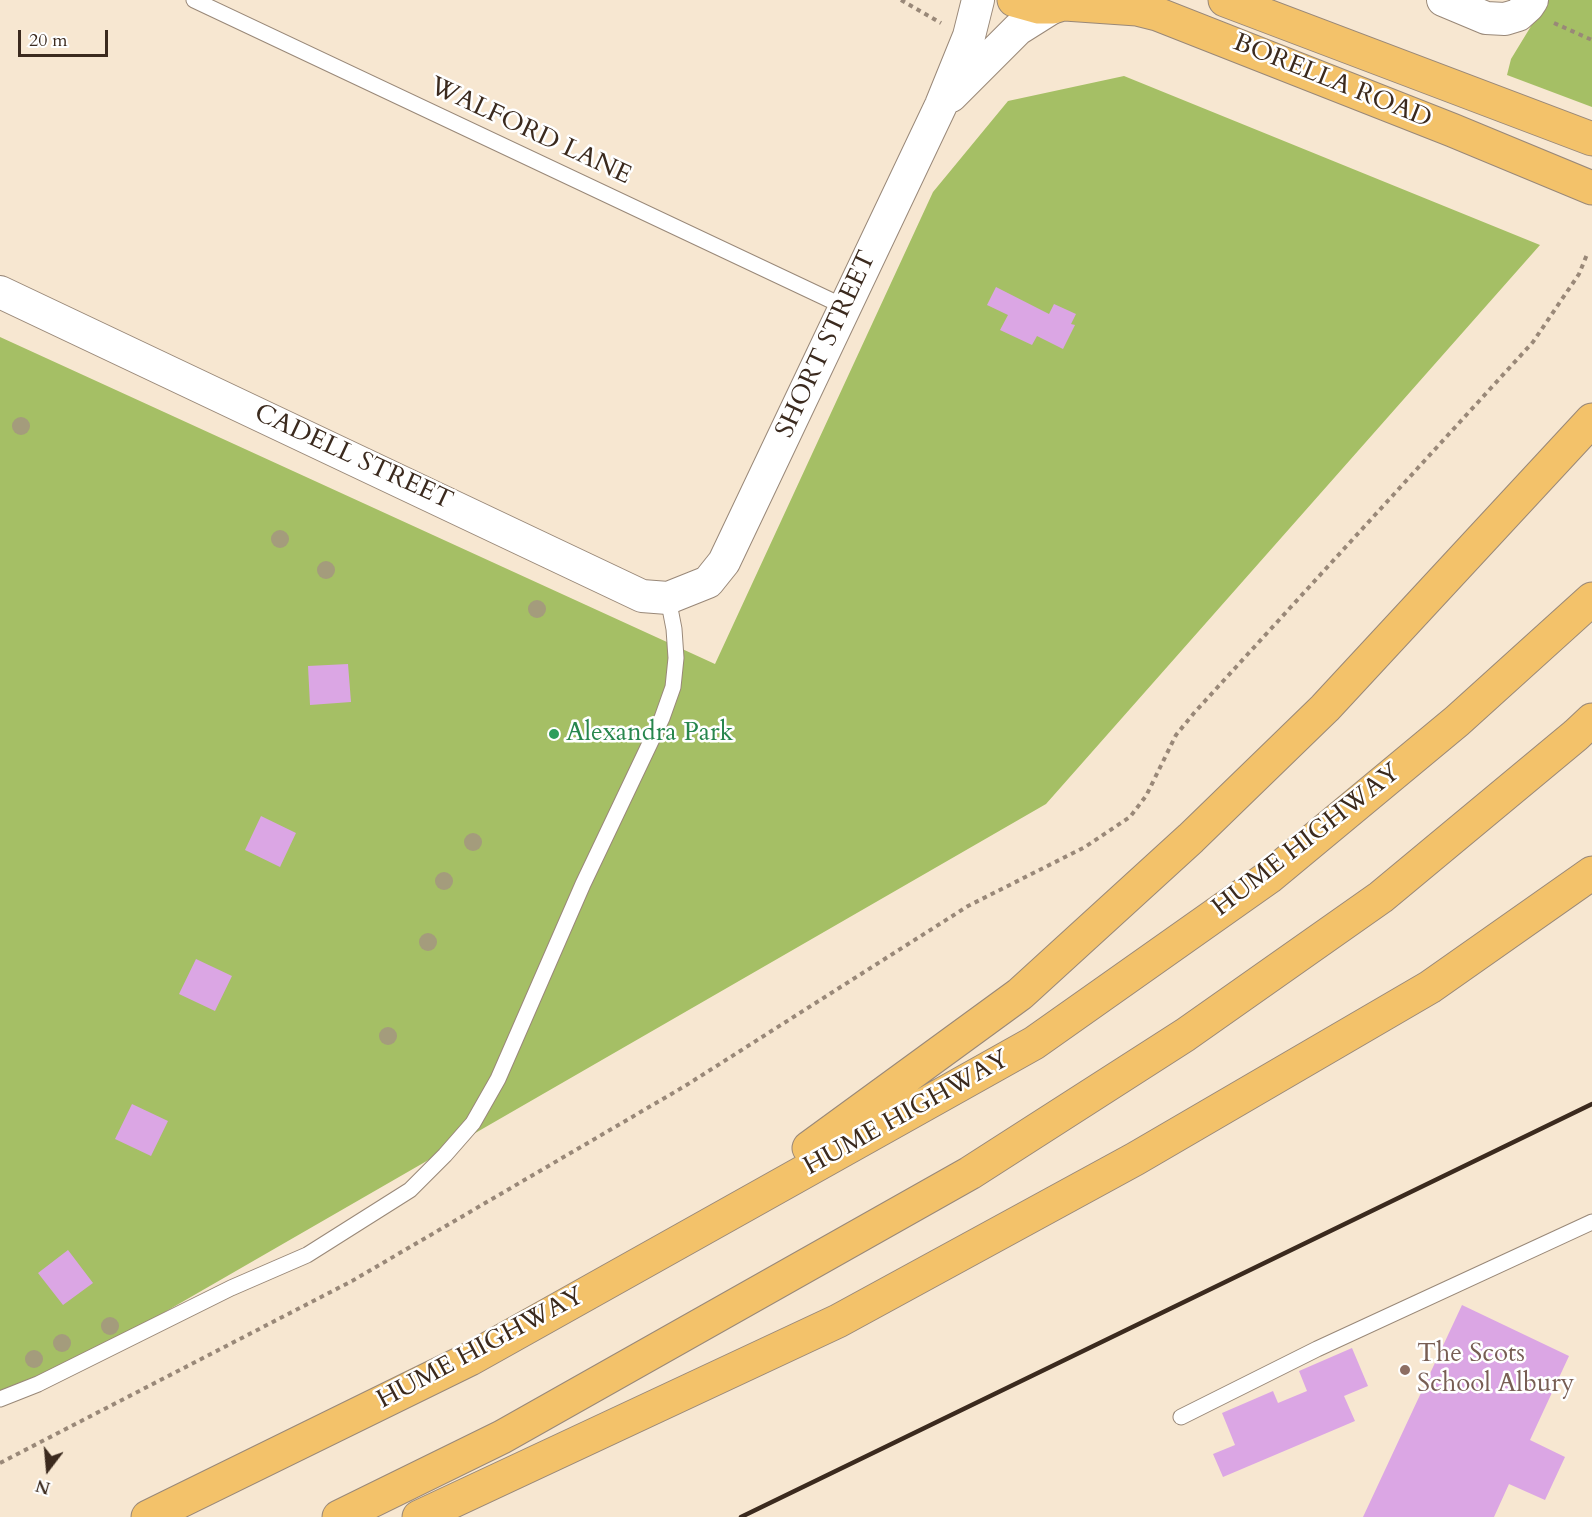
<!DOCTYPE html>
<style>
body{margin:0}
#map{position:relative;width:1592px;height:1517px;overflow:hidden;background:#f7e7d1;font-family:Cardo,serif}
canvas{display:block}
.north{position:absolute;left:18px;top:1439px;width:60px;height:60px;-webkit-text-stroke:4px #fff;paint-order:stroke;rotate:196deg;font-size:16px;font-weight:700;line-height:24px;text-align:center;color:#3b2a1e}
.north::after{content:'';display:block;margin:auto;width:21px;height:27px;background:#3b2a1e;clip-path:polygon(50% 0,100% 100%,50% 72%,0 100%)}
.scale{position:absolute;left:18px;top:30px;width:90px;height:27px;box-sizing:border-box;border:3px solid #3b2a1e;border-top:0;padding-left:8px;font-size:18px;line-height:21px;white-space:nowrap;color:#3b2a1e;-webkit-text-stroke:4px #fff;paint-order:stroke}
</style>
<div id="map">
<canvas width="1592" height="1517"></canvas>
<div class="north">N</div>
<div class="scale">20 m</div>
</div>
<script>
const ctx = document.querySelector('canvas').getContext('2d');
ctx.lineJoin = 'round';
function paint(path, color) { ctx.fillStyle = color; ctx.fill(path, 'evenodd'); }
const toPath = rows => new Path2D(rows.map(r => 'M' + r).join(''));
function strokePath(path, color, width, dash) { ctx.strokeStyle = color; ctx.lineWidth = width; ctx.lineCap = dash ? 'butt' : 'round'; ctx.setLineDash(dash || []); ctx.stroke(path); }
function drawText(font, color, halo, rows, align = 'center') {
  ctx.font = font + ' Cardo,serif'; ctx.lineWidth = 5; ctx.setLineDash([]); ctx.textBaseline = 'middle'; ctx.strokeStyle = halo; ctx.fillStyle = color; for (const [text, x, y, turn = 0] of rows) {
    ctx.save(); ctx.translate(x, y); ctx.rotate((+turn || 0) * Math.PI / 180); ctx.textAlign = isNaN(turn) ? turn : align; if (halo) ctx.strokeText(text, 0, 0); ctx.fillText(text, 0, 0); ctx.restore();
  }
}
paint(toPath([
 [1547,0,1592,0,1592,107,1507,75,1511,59],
 [1124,76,1540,245,1046,804,0,1407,0,337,715,664,933,192,1008,101]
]), '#a5bf65');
paint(toPath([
 [996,287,1049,314,1054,304,1076,314,1071,324,1075,325,1063,349,1037,336,1032,345,1000,330,1008,315,987,305],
 [348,664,351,702,310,705,308,666],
 [261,816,296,833,280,867,245,850],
 [196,959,232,976,215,1011,179,994],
 [132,1104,168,1121,151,1156,115,1139],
 [68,1250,93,1283,63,1305,38,1273],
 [1462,1305,1569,1356,1530,1440,1565,1457,1545,1500,1509,1484,1494,1517,1363,1517],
 [1352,1348,1368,1386,1344,1396,1355,1421,1223,1477,1213,1454,1235,1445,1222,1413,1273,1391,1278,1403,1307,1391,1299,1371]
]), '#dba6e4');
const service = toPath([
 [194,0,845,307],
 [0,1399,38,1384,231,1288,307,1255,410,1190,445,1155,473,1123,498,1079,583,884,662,718,673,687,676,658,674,629,668,598],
 [1181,1417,1317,1349,1592,1222]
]);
const minor = toPath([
 [1443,0,1486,18,1505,19,1518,15,1528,6,1532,0],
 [951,96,1018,29,1053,7],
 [0,292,642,596,668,598,708,582,724,562,941,105,969,36,978,0]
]);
const primary = toPath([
 [1014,0,1039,7,1053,7,1076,0],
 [1225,0,1592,139],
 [1065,4,1137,9,1157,14,1452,130,1592,188]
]);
const motorway = toPath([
 [809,1148,1020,994,1191,838,1325,708,1592,420],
 [148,1517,470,1359,1034,1043,1269,877,1457,721,1592,599],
 [339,1517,502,1437,970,1173,1185,1035,1381,897,1576,735,1592,720],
 [419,1517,838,1321,1135,1159,1430,987,1592,873]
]);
strokePath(service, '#998878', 17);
strokePath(minor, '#998878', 34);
strokePath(primary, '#998878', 35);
strokePath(motorway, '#998878', 35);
strokePath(toPath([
 [901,0,941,23],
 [1554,23,1592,40],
 [0,1463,352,1281,685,1086,968,906,1085,847,1130,817,1146,796,1176,735,1194,713,1533,342,1579,274,1588,252]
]), '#998878', 4, [4.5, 4.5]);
strokePath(service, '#fff', 15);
strokePath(minor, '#fff', 32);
strokePath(primary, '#f3c26a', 33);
strokePath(motorway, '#f3c26a', 33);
strokePath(toPath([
 [741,1517,1592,1104]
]), '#3b2a1e', 4.5);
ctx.fillStyle = '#a49c7c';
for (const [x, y] of [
 [21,426],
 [280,539],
 [326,570],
 [537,609],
 [473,842],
 [444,881],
 [428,942],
 [388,1036],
 [110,1326],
 [62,1343],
 [34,1359]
]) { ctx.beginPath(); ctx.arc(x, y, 9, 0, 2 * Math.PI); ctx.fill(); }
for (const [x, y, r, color] of [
 [554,734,6,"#2e9e5b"],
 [1405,1370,6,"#8d6e63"]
]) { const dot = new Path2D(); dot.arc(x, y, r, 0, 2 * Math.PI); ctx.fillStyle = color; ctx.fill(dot); strokePath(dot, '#fff', 2); }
drawText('26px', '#3b2a1e', '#fff', [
 ["BORELLA ROAD",1332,82,22],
 ["WALFORD LANE",530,132,25],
 ["SHORT STREET",827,345,-65],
 ["CADELL STREET",353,458,25],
 ["HUME HIGHWAY",1307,841,-38],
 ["HUME HIGHWAY",907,1114,-29],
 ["HUME HIGHWAY",481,1349,-28]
]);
drawText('26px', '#27864d', '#fff', [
 ["Alexandra Park",566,734]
], 'left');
drawText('26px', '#785e54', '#fff', [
 ["The Scots",1417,1355],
 ["School Albury",1417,1385]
], 'left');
</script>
